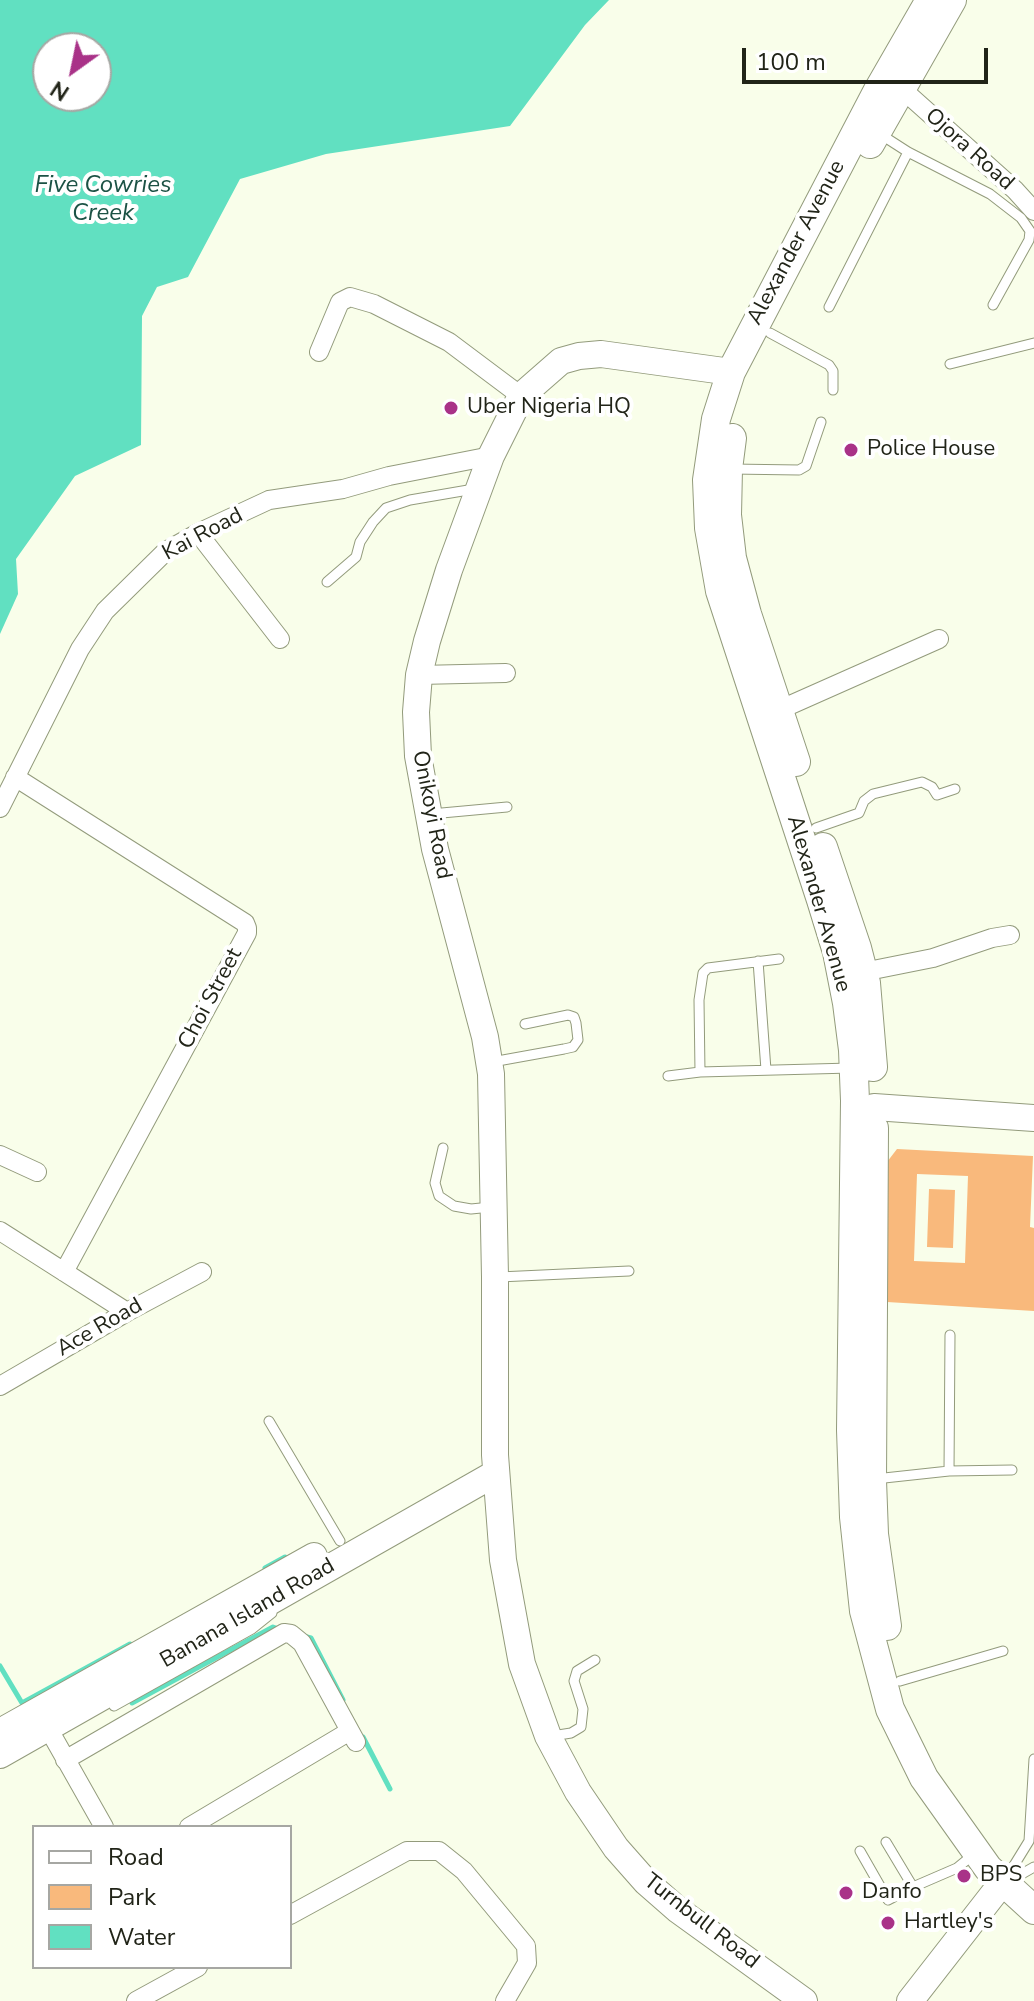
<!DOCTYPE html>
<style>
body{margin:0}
#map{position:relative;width:1034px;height:2001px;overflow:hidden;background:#f9feea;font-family:"Nunito Sans",sans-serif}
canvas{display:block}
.legend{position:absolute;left:32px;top:1825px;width:260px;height:144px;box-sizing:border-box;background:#fff;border:2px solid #a6a7a3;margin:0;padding:10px 14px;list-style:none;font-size:24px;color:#212418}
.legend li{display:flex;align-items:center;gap:16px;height:40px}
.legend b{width:40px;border:2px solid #a6a7a3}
.north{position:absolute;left:32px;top:32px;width:80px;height:80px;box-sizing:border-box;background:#fff;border:2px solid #a6a7a3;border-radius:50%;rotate:213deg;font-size:22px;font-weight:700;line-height:32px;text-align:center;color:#212418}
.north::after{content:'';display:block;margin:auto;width:28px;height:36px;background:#a93288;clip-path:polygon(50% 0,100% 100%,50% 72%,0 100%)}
.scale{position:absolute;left:742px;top:48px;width:246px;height:36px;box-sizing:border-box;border:4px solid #212418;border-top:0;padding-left:10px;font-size:24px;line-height:28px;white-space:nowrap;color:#212418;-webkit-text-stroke:6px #fff;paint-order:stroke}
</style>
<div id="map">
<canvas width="1034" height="2001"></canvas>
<ul class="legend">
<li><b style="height:10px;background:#fff"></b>Road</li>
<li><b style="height:22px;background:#f9b97c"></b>Park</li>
<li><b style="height:22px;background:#61e0c1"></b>Water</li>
</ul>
<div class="north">N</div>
<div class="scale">100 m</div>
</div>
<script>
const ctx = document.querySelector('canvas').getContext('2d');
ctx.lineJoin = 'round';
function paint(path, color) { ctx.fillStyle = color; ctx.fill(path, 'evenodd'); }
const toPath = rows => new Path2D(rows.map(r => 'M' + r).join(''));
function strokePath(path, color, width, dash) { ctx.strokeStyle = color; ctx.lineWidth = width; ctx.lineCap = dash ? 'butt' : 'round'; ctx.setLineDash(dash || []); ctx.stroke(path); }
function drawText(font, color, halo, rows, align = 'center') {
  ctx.font = font + ' "Nunito Sans",sans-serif'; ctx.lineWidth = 8; ctx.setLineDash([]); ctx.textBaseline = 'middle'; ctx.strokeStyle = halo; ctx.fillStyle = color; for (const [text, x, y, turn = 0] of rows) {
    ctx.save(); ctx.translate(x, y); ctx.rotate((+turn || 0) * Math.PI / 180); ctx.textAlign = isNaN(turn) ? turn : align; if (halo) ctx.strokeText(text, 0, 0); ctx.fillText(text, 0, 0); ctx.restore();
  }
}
paint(toPath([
 [897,1149,1033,1156,1030,1227,1034,1228,1034,1311,887,1302,887,1162],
 [917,1174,968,1176,965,1263,914,1261],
 [929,1189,955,1190,953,1248,927,1247]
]), '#f9b97c');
paint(toPath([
 [0,0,609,0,585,25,510,126,326,154,240,179,188,277,157,287,142,316,141,445,75,476,16,559,18,594,0,634],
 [48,48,96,48,96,96,48,96]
]), '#61e0c1');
strokePath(toPath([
 [265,1568,285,1557],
 [303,1636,311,1638,343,1700],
 [0,1666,22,1703,130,1644],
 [132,1703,273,1627,281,1630],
 [363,1737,390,1789]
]), '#61e0c1', 5);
const lane = toPath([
 [880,134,908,152,990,194,1021,218,1030,231,1029,240,993,305],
 [829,307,908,152],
 [770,333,829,365,833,371,833,390],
 [950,364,1034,343],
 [731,469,799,470,806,466,821,422],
 [327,582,356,557,360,542,373,522,386,508,410,500,474,489],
 [431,814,507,807],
 [816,828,859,813,864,801,873,794,922,782,932,787,937,795,955,789],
 [758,961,766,1070],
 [492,1062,564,1049,573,1047,578,1040,576,1023,574,1017,568,1015,525,1024],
 [700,1072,699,1000,703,973,708,968,779,959],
 [668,1076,700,1072,851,1068],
 [443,1148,435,1183,439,1196,454,1206,471,1209,491,1207],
 [499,1277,629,1271],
 [269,1421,340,1541],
 [949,1471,950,1335],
 [875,1479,949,1471,1012,1470],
 [900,1681,1003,1651],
 [114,1706,252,1629,272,1613],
 [552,1736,571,1733,581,1727,583,1709,574,1681,577,1671,595,1660],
 [886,1842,913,1887,957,1868,974,1854],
 [860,1851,888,1900,913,1887],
 [1013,1867,1029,1841,1034,1759],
 [1020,1875,1034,1867]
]);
const street = toPath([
 [902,89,1015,190,1034,211],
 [319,352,340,302,350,297,374,304,449,342,521,396],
 [198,533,280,639],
 [419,675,506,673],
 [779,710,939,639],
 [15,777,245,923,247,928,247,933,64,1272],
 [0,808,80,649,105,611,166,551,198,533,269,500,343,489,389,476,491,456],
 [863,972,933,958,992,938,1010,935],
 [0,1155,37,1172],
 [0,1231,127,1312],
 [0,1386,127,1312,202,1272],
 [48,1728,104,1827],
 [65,1760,284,1633,291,1634,302,1643,356,1742],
 [189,1827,350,1731],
 [290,1915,407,1851,439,1851,464,1871,526,1946,527,1963,505,2001],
 [136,2001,198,1967]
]);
const secondary = toPath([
 [731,372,601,354,579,356,561,361,521,396,491,456,449,570,427,641,419,675,416,712,418,756,435,849,485,1037,491,1074,495,1277,495,1455,503,1560,522,1664,548,1736,578,1792,616,1848,646,1882,678,1910,804,2001],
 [874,1107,1034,1118],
 [0,1732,314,1556],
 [0,1755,496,1473],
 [910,2001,1002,1883]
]);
const primary = toPath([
 [930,0,877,92,731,372,716,419,707,480,709,528,720,591,821,900,837,952,847,1003,853,1050,855,1101,851,1430,854,1517,864,1611,890,1709,924,1778,988,1868,1034,1910],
 [870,144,952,0],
 [732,438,728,469,727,515,732,558,747,614,796,762],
 [823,847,857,948,866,983,873,1067],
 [874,1128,872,1480,874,1534,887,1626]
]);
strokePath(lane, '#939b7c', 11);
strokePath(street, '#939b7c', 20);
strokePath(secondary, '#939b7c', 28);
strokePath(primary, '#939b7c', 30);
strokePath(lane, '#fff', 9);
strokePath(street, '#fff', 18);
strokePath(secondary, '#fff', 26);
strokePath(primary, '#fff', 28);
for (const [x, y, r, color] of [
 [451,408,8,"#a93288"],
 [851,450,8,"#a93288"],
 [964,1876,8,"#a93288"],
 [846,1893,8,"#a93288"],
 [888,1923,8,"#a93288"]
]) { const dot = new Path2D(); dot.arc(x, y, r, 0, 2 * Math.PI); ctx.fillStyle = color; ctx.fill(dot); strokePath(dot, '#fff', 3); }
drawText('22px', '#212418', '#fff', [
 ["Ojora Road",969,150,42],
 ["Alexander Avenue",797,243,-62],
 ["Kai Road",203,535,-28],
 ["Onikoyi Road",431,815,79],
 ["Alexander Avenue",818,904,74],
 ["Choi Street",211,999,-62],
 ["Ace Road",100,1328,-30],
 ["Banana Island Road",248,1614,-30],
 ["Turnbull Road",701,1922,38]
]);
drawText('22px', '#212418', '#fff', [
 ["Uber Nigeria HQ",467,408],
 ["Police House",867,450],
 ["BPS",980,1876],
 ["Danfo",862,1893],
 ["Hartley's",904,1923]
], 'left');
drawText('italic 24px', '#1c5245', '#fff', [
 ["Five Cowries",103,186],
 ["Creek",103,214]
]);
</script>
